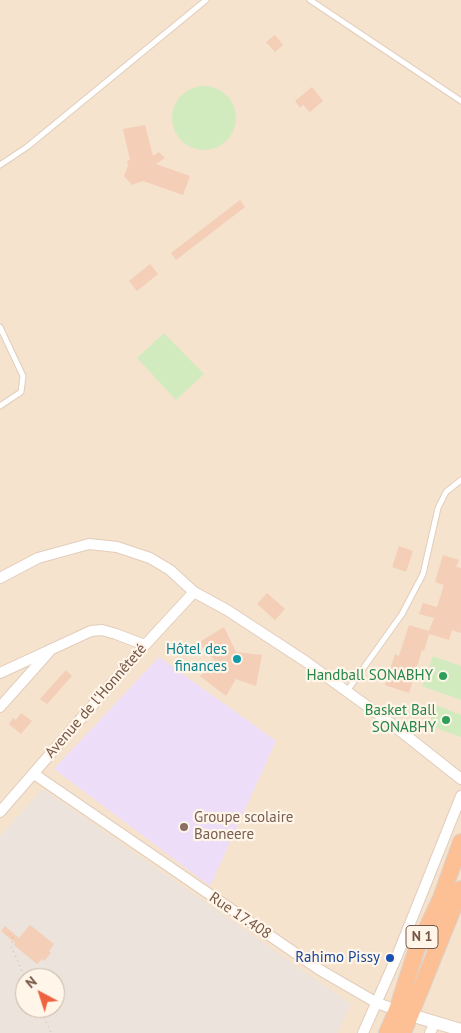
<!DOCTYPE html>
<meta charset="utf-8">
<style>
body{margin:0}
#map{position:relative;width:461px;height:1033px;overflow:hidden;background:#fdf1e0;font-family:"PT Sans",sans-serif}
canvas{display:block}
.north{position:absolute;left:15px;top:968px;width:50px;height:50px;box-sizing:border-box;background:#fff5e8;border:1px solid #c8b5a7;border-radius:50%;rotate:320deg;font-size:14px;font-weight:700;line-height:20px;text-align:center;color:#755646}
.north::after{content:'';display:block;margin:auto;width:18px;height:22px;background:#ee623f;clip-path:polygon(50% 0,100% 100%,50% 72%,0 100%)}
</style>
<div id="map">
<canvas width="461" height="1033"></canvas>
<div class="north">N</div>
</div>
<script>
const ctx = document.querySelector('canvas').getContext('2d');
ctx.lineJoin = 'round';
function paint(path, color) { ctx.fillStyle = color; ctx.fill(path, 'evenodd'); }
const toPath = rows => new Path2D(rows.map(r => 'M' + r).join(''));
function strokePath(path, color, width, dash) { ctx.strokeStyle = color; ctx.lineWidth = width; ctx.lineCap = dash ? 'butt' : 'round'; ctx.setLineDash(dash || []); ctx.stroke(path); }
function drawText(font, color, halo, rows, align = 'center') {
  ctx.font = font + ' "PT Sans",sans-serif'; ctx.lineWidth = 4.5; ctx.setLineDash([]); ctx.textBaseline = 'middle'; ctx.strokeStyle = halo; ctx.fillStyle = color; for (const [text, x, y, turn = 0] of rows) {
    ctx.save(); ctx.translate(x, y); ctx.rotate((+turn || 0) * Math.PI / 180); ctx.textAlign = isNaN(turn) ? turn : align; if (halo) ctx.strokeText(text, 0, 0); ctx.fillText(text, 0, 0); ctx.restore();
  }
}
paint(toPath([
 [0,0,461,0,461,1033,0,1033],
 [25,978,55,978,55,1008,25,1008]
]), '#f5e3ce');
paint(toPath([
 [43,789,351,1004,337,1033,0,1033,0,836],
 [25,978,55,978,55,1008,25,1008]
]), '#ebe3dc');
paint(toPath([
 [159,657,276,741,210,886,54,769]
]), '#eeddf9');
paint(toPath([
 '172 118a32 32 0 1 1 64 0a32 32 0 1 1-64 0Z',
 [164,333,204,374,176,400,137,358],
 [433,656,461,666,461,700,422,686],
 [436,705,461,715,461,737,428,725]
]), '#d2ebbe');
paint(toPath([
 [275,35,283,45,275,52,266,42],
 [312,87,323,101,310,112,303,105,300,108,295,101],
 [145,125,153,156,159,152,165,158,156,164,190,176,183,195,143,181,132,185,124,176,128,166,127,161,130,160,123,129],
 [240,200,245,207,176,260,171,253],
 [150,264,158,274,137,291,129,281],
 [399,546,413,551,406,572,392,567],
 [443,555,459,560,456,567,461,568,461,633,452,630,449,640,429,634,424,651,422,650,409,693,385,685,395,654,399,656,409,625,429,631,434,618,419,614,423,603,437,607,444,585,435,582],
 [267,593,285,609,275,620,257,604],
 [224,627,236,652,262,655,256,686,236,679,226,696,200,676,216,662,198,643],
 [66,670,72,676,47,704,40,699],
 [21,713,32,721,21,734,9,724,13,718,16,720],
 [30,925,54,944,49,951,51,953,44,961,42,959,37,964,14,945,15,943,1,931,5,926,19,938]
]), '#f4ceb7');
const service = toPath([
 [310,0,461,101],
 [0,165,27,147,206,0],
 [0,327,23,376,21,392,0,406],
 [347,691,402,614,423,574,438,508,446,492,461,480]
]);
const minor = toPath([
 [0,578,38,558,89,544,117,547,150,558,170,570,194,592,227,610,305,661,389,722,461,779],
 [0,673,91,631,102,630,116,634,145,645],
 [0,707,49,652],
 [34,774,320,970,377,1003,397,1010],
 [0,812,145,645,194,592],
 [363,1033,397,956,461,796],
 [430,1033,435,1022]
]);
const tertiary = toPath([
 [404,1013,461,1030]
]);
const trunk = toPath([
 [387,1033,397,1010,416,951,441,898,461,842],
 [403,1033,461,889]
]);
strokePath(service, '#e2cdbc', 7);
strokePath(minor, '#e2cdbc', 12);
strokePath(tertiary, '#e2cdbc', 14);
strokePath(trunk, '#dbd3cf', 18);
strokePath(toPath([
 [9,934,16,940],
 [13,937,11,946,25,978],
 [40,1008,51,1033]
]), '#d8b19a', 1, [1, 4]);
strokePath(service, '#fff', 5);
strokePath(minor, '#fff', 10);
strokePath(tertiary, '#fff', 12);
strokePath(trunk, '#fdc095', 16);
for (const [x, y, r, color] of [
 [237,659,5,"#0f9aa8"],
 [443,676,5,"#2e9e5b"],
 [446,720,5,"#2e9e5b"],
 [184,827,5,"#8d6e63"],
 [390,958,5,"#1a4fb4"]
]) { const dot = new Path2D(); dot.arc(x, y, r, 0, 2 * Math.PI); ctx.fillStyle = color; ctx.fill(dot); strokePath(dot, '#fff5e8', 2); }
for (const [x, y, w] of [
 [422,937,32]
]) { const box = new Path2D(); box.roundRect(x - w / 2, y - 11.5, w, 23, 4); ctx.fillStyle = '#fff5e8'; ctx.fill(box); strokePath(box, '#755646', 1); }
drawText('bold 14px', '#755646', null, [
 ["N 1",422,937]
]);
drawText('15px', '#0d838f', '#fff5e8', [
 ["Hôtel des",227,650],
 ["finances",227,667]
], 'right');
drawText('15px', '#27864d', '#fff5e8', [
 ["Handball SONABHY",433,676],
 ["Basket Ball",436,711],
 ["SONABHY",436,728]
], 'right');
drawText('15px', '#755646', '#fff5e8', [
 ["Avenue de l'Honnêteté",96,701,-49],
 ["Rue 17.408",240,916,34]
]);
drawText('15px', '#785e54', '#fff5e8', [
 ["Groupe scolaire",194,818],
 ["Baoneere",194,835]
], 'left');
drawText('15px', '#164399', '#fff5e8', [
 ["Rahimo Pissy",380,958]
], 'right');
</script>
